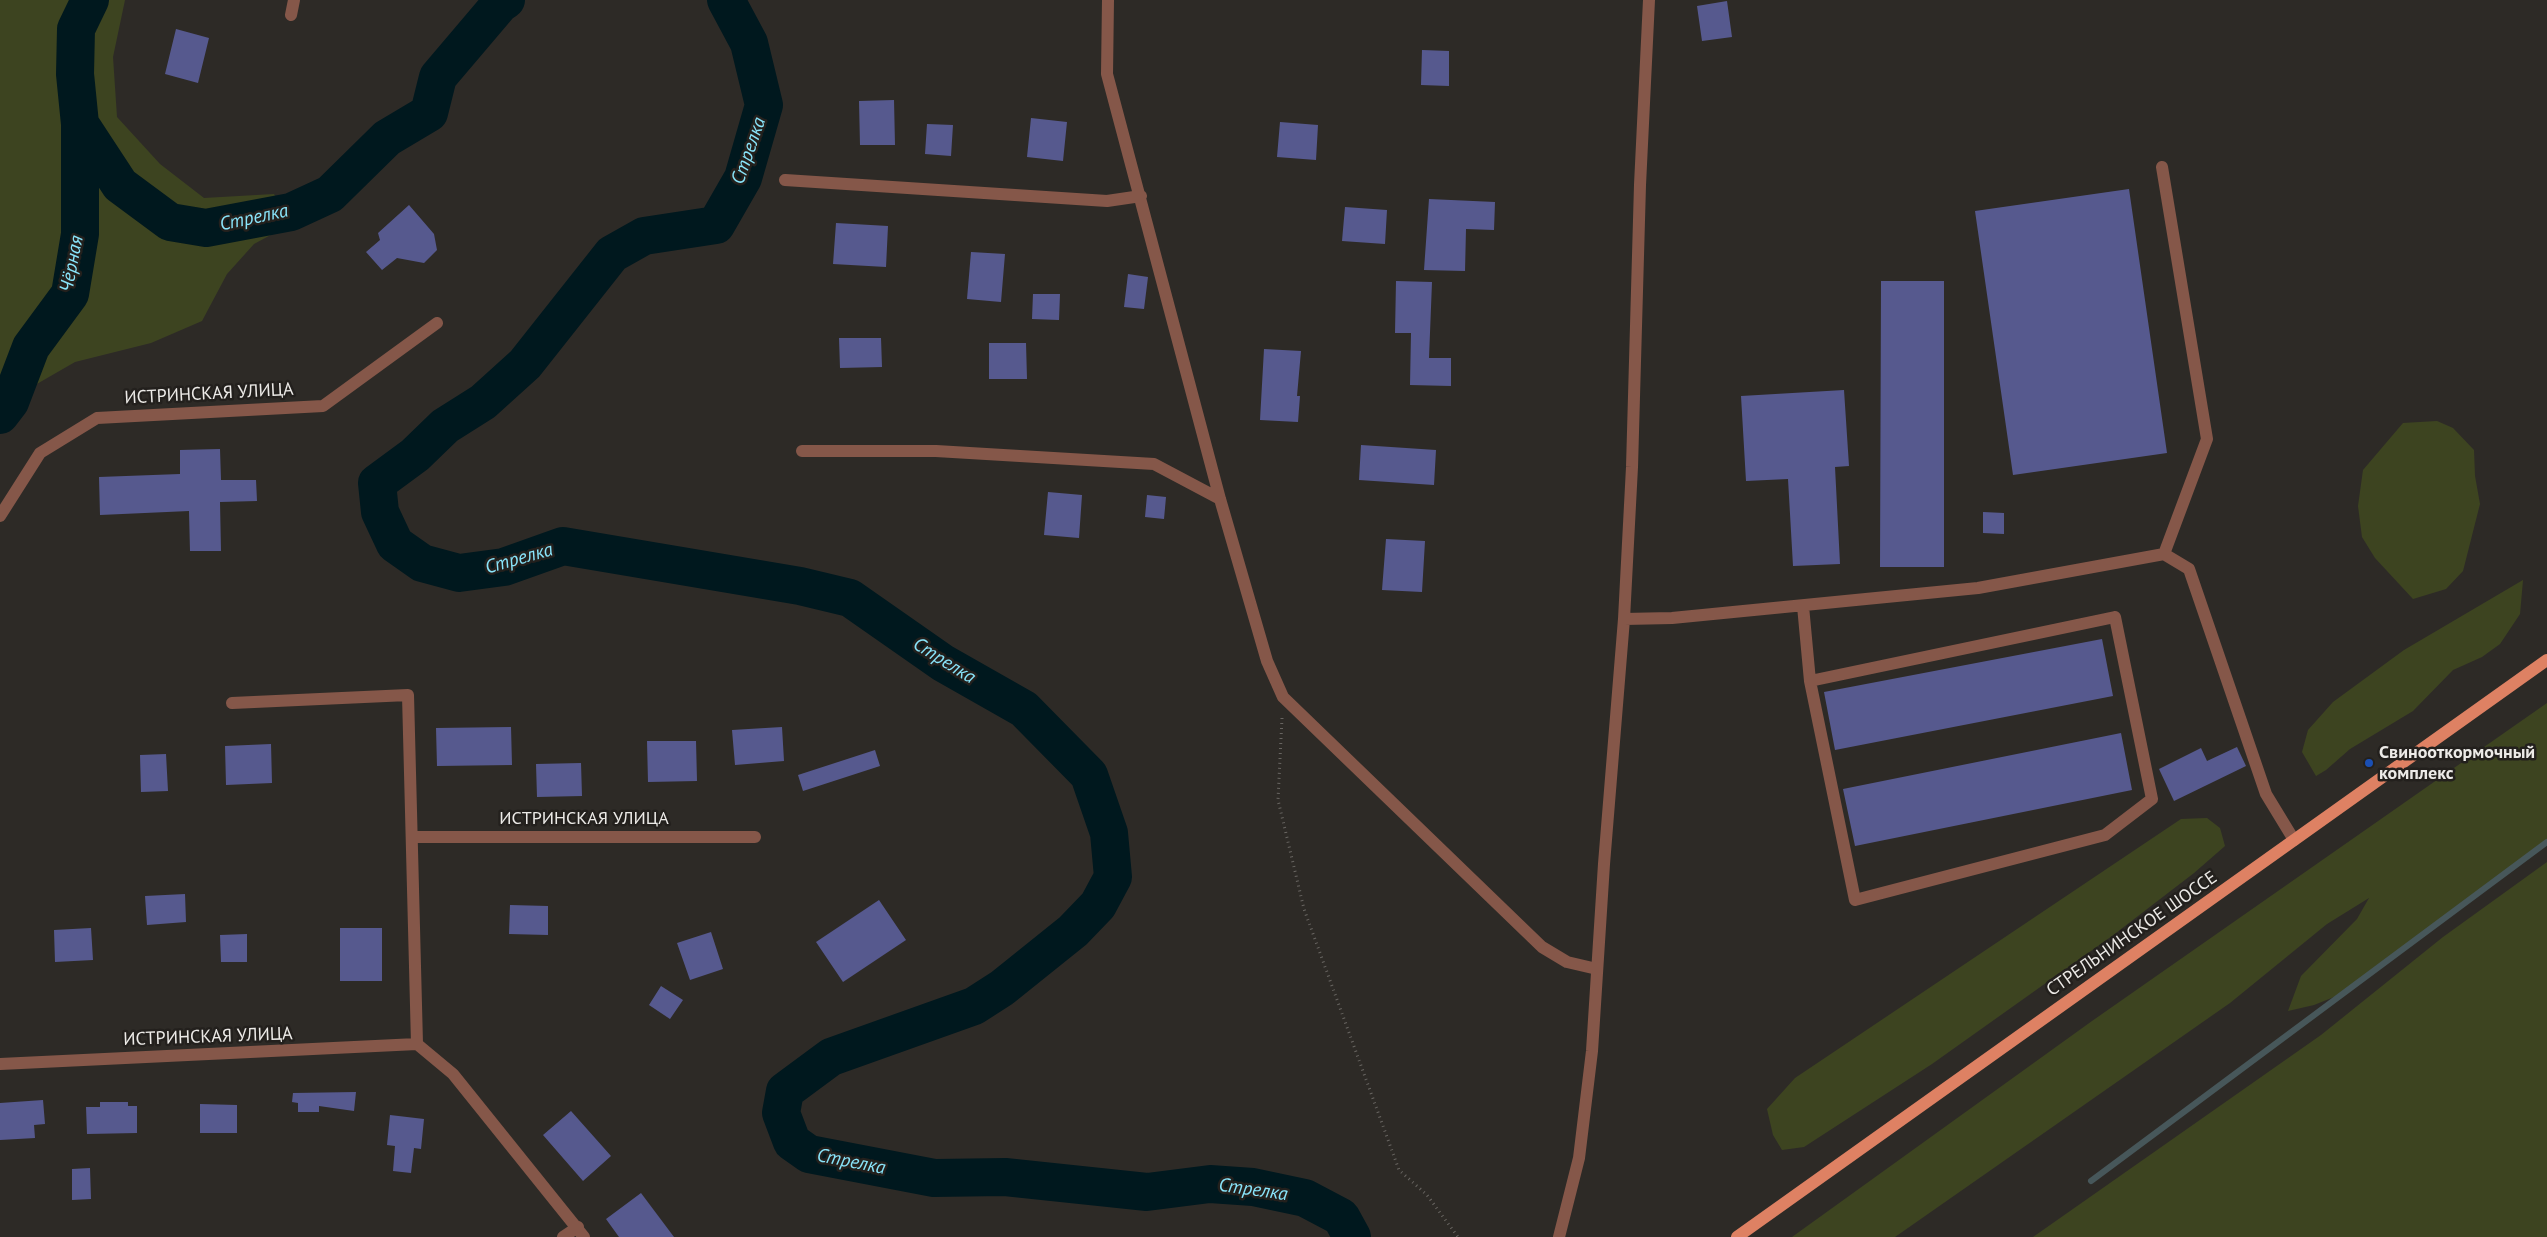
<!DOCTYPE html>
<meta charset="utf-8">
<style>
body{margin:0}
canvas{display:block;background:#2d2a26}
</style>
<canvas width="2547" height="1237"></canvas>
<script>
const ctx = document.querySelector('canvas').getContext('2d');
ctx.lineJoin = 'round';
function paint(path, color) { ctx.fillStyle = color; ctx.fill(path, 'evenodd'); }
const toPath = rows => new Path2D(rows.map(r => 'M' + r).join(''));
function strokePath(path, color, width, dash) { ctx.strokeStyle = color; ctx.lineWidth = width; ctx.lineCap = dash ? 'butt' : 'round'; ctx.setLineDash(dash || []); ctx.stroke(path); }
function drawText(font, color, halo, rows, align = 'center') {
  ctx.font = font + ' "PT Sans",sans-serif'; ctx.lineWidth = 5; ctx.setLineDash([]); ctx.textBaseline = 'middle'; ctx.strokeStyle = halo; ctx.fillStyle = color; for (const [text, x, y, turn = 0] of rows) {
    ctx.save(); ctx.translate(x, y); ctx.rotate((+turn || 0) * Math.PI / 180); ctx.textAlign = isNaN(turn) ? turn : align; if (halo) ctx.strokeText(text, 0, 0); ctx.fillText(text, 0, 0); ctx.restore();
  }
}
paint(toPath([
 [0,0,125,0,113,57,117,117,160,164,204,198,274,194,291,224,254,244,227,274,202,321,151,343,75,362,9,400,0,411],
 [2437,421,2453,428,2474,450,2475,476,2480,504,2463,571,2446,589,2413,599,2375,558,2362,537,2358,506,2363,470,2403,423],
 [2523,580,2520,614,2500,644,2482,657,2453,670,2413,711,2350,749,2326,770,2316,776,2302,752,2308,730,2333,702,2404,650],
 [2547,703,2547,842,2395,958,2349,991,2314,1005,2288,1011,2301,976,2357,919,2369,898,2327,924,2230,1003,1895,1237,1792,1237,2092,1021],
 [2207,818,2220,828,2225,846,2194,873,2112,936,1932,1064,1804,1147,1782,1150,1773,1135,1767,1109,1795,1078,2181,819],
 [2547,862,2547,1237,2033,1237,2321,1035,2443,937]
]), '#3d4420');
strokePath(toPath([
 [2091,1181,2547,842]
]), '#47575a', 6);
strokePath(toPath([
 [90,0,76,29,75,74,80,124,120,185,170,222,206,228,291,212,330,194,387,138,429,113,438,77,500,4,506,0],
 [726,0,749,43,764,105,743,178,716,225,644,236,612,254,525,364,483,402,445,426,415,455,377,483,380,512,395,544,422,563,459,573,504,567,563,546,800,586,850,598,943,663,1024,709,1089,775,1109,833,1113,877,1098,905,1073,931,1002,988,974,1006,831,1057,785,1091,781,1113,792,1142,809,1154,934,1178,1005,1177,1147,1192,1210,1184,1253,1187,1305,1198,1341,1217,1352,1237],
 [0,415,10,402,31,347,70,294,80,234,80,124]
]), '#00181e', 38);
paint(toPath([
 [1727,1,1732,37,1702,41,1697,6],
 [176,29,209,38,198,83,165,74],
 [1422,50,1449,51,1449,86,1421,85],
 [894,100,895,145,860,145,859,101],
 [1031,118,1067,122,1063,161,1027,157],
 [1280,122,1318,125,1316,160,1277,157],
 [927,124,953,125,951,156,925,154],
 [2129,189,2167,453,2013,475,1975,211],
 [1429,199,1495,202,1494,230,1466,229,1465,271,1424,270],
 [409,205,434,234,437,250,424,263,397,258,382,270,366,252,380,240,378,233],
 [1345,207,1387,210,1385,244,1342,241],
 [836,223,888,226,886,267,833,264],
 [971,252,1005,254,1001,302,967,299],
 [1128,274,1148,277,1144,309,1124,307],
 [1396,281,1432,282,1429,358,1451,358,1451,386,1410,385,1411,333,1395,333],
 [1881,281,1944,281,1944,567,1880,567],
 [1033,294,1060,294,1059,320,1032,319],
 [839,338,881,338,882,367,840,368],
 [989,343,1026,343,1027,379,989,379],
 [1264,349,1301,351,1297,396,1300,396,1298,422,1260,420],
 [1844,390,1849,466,1835,467,1840,564,1793,566,1788,479,1746,481,1741,396],
 [1361,445,1436,450,1434,485,1359,480],
 [220,449,221,480,256,480,257,501,220,502,221,551,190,551,189,511,100,515,99,477,180,474,180,450],
 [1048,492,1082,495,1079,538,1044,535],
 [1147,495,1166,497,1164,519,1145,517],
 [1983,512,2004,513,2004,534,1983,533],
 [1386,539,1425,541,1422,592,1382,590],
 [2102,639,2113,696,1835,750,1824,692],
 [511,727,512,765,437,766,436,728],
 [782,727,784,761,735,765,732,730],
 [2121,733,2132,790,1855,846,1843,789],
 [647,741,696,741,697,781,648,782],
 [271,744,272,783,226,785,225,746],
 [2237,747,2246,766,2174,801,2159,769,2201,748,2207,761],
 [875,750,880,766,803,791,798,775],
 [166,754,168,791,141,792,140,755],
 [581,763,582,796,537,797,536,764],
 [185,894,186,922,147,925,145,896],
 [879,900,906,940,843,982,816,942],
 [510,905,548,906,548,935,509,934],
 [91,928,93,960,55,962,54,930],
 [340,928,382,928,382,981,340,981],
 [711,932,723,969,690,980,677,943],
 [247,934,247,962,221,962,220,935],
 [661,986,683,1000,670,1019,649,1005],
 [356,1092,354,1111,319,1106,319,1112,298,1112,298,1103,292,1102,293,1093],
 [43,1100,45,1124,34,1125,35,1138,0,1140,0,1103],
 [100,1102,128,1102,128,1106,137,1106,137,1133,87,1134,86,1107,100,1107],
 [200,1104,237,1105,237,1133,200,1133],
 [571,1111,611,1156,583,1181,543,1135],
 [390,1115,424,1119,421,1149,414,1148,411,1173,393,1171,395,1146,387,1145],
 [90,1168,91,1199,72,1200,72,1169],
 [641,1193,674,1237,619,1237,606,1219]
]), '#56598e');
strokePath(toPath([
 [1282,718,1278,800,1304,909,1399,1170,1427,1195,1458,1237]
]), '#686561', 3, [1, 4]);
strokePath(toPath([
 [1108,0,1107,74,1220,499,1267,661,1283,697,1542,947,1567,962,1597,969],
 [291,15,294,0],
 [2162,167,2207,439,2164,554],
 [785,180,1107,201,1141,196],
 [802,451,936,451,1154,464,1220,499],
 [0,516,40,453,97,418,323,406,437,323],
 [1803,606,1810,681,1855,900,2105,835,2152,799,2115,617,1810,681],
 [1624,619,1672,618,1978,588,2164,554,2189,569,2266,794,2294,840],
 [232,703,408,695,417,1044],
 [412,837,755,837],
 [0,1064,417,1044,453,1074,584,1237],
 [563,1237,578,1227],
 [1559,1237,1579,1158,1592,1051,1604,864,1624,619,1632,467,1640,185,1649,0]
]), '#855749', 12);
strokePath(toPath([
 [1737,1237,2547,660]
]), '#de8163', 12);
for (const [x, y, r, color] of [
 [2369,763,5,"#1a4fb4"]
]) { const dot = new Path2D(); dot.arc(x, y, r, 0, 2 * Math.PI); ctx.fillStyle = color; ctx.fill(dot); strokePath(dot, '#23201d', 2); }
drawText('18px', '#eceae7', '#23201d', [
 ["ИСТРИНСКАЯ УЛИЦА",209,394,-3],
 ["ИСТРИНСКАЯ УЛИЦА",584,819],
 ["СТРЕЛЬНИНСКОЕ ШОССЕ",2132,934,-35],
 ["ИСТРИНСКАЯ УЛИЦА",208,1037,-2]
]);
drawText('bold 18px', '#eceae7', '#23201d', [
 ["Свинооткормочный",2379,753],
 ["комплекс",2379,774]
], 'left');
drawText('italic 19px', '#89e4fa', '#23201d', [
 ["Стрелка",749,151,-71],
 ["Стрелка",254,218,-12],
 ["Чёрная",72,264,-79],
 ["Стрелка",519,559,-16],
 ["Стрелка",944,661,32],
 ["Стрелка",851,1162,11],
 ["Стрелка",1253,1190,8]
]);
</script>
